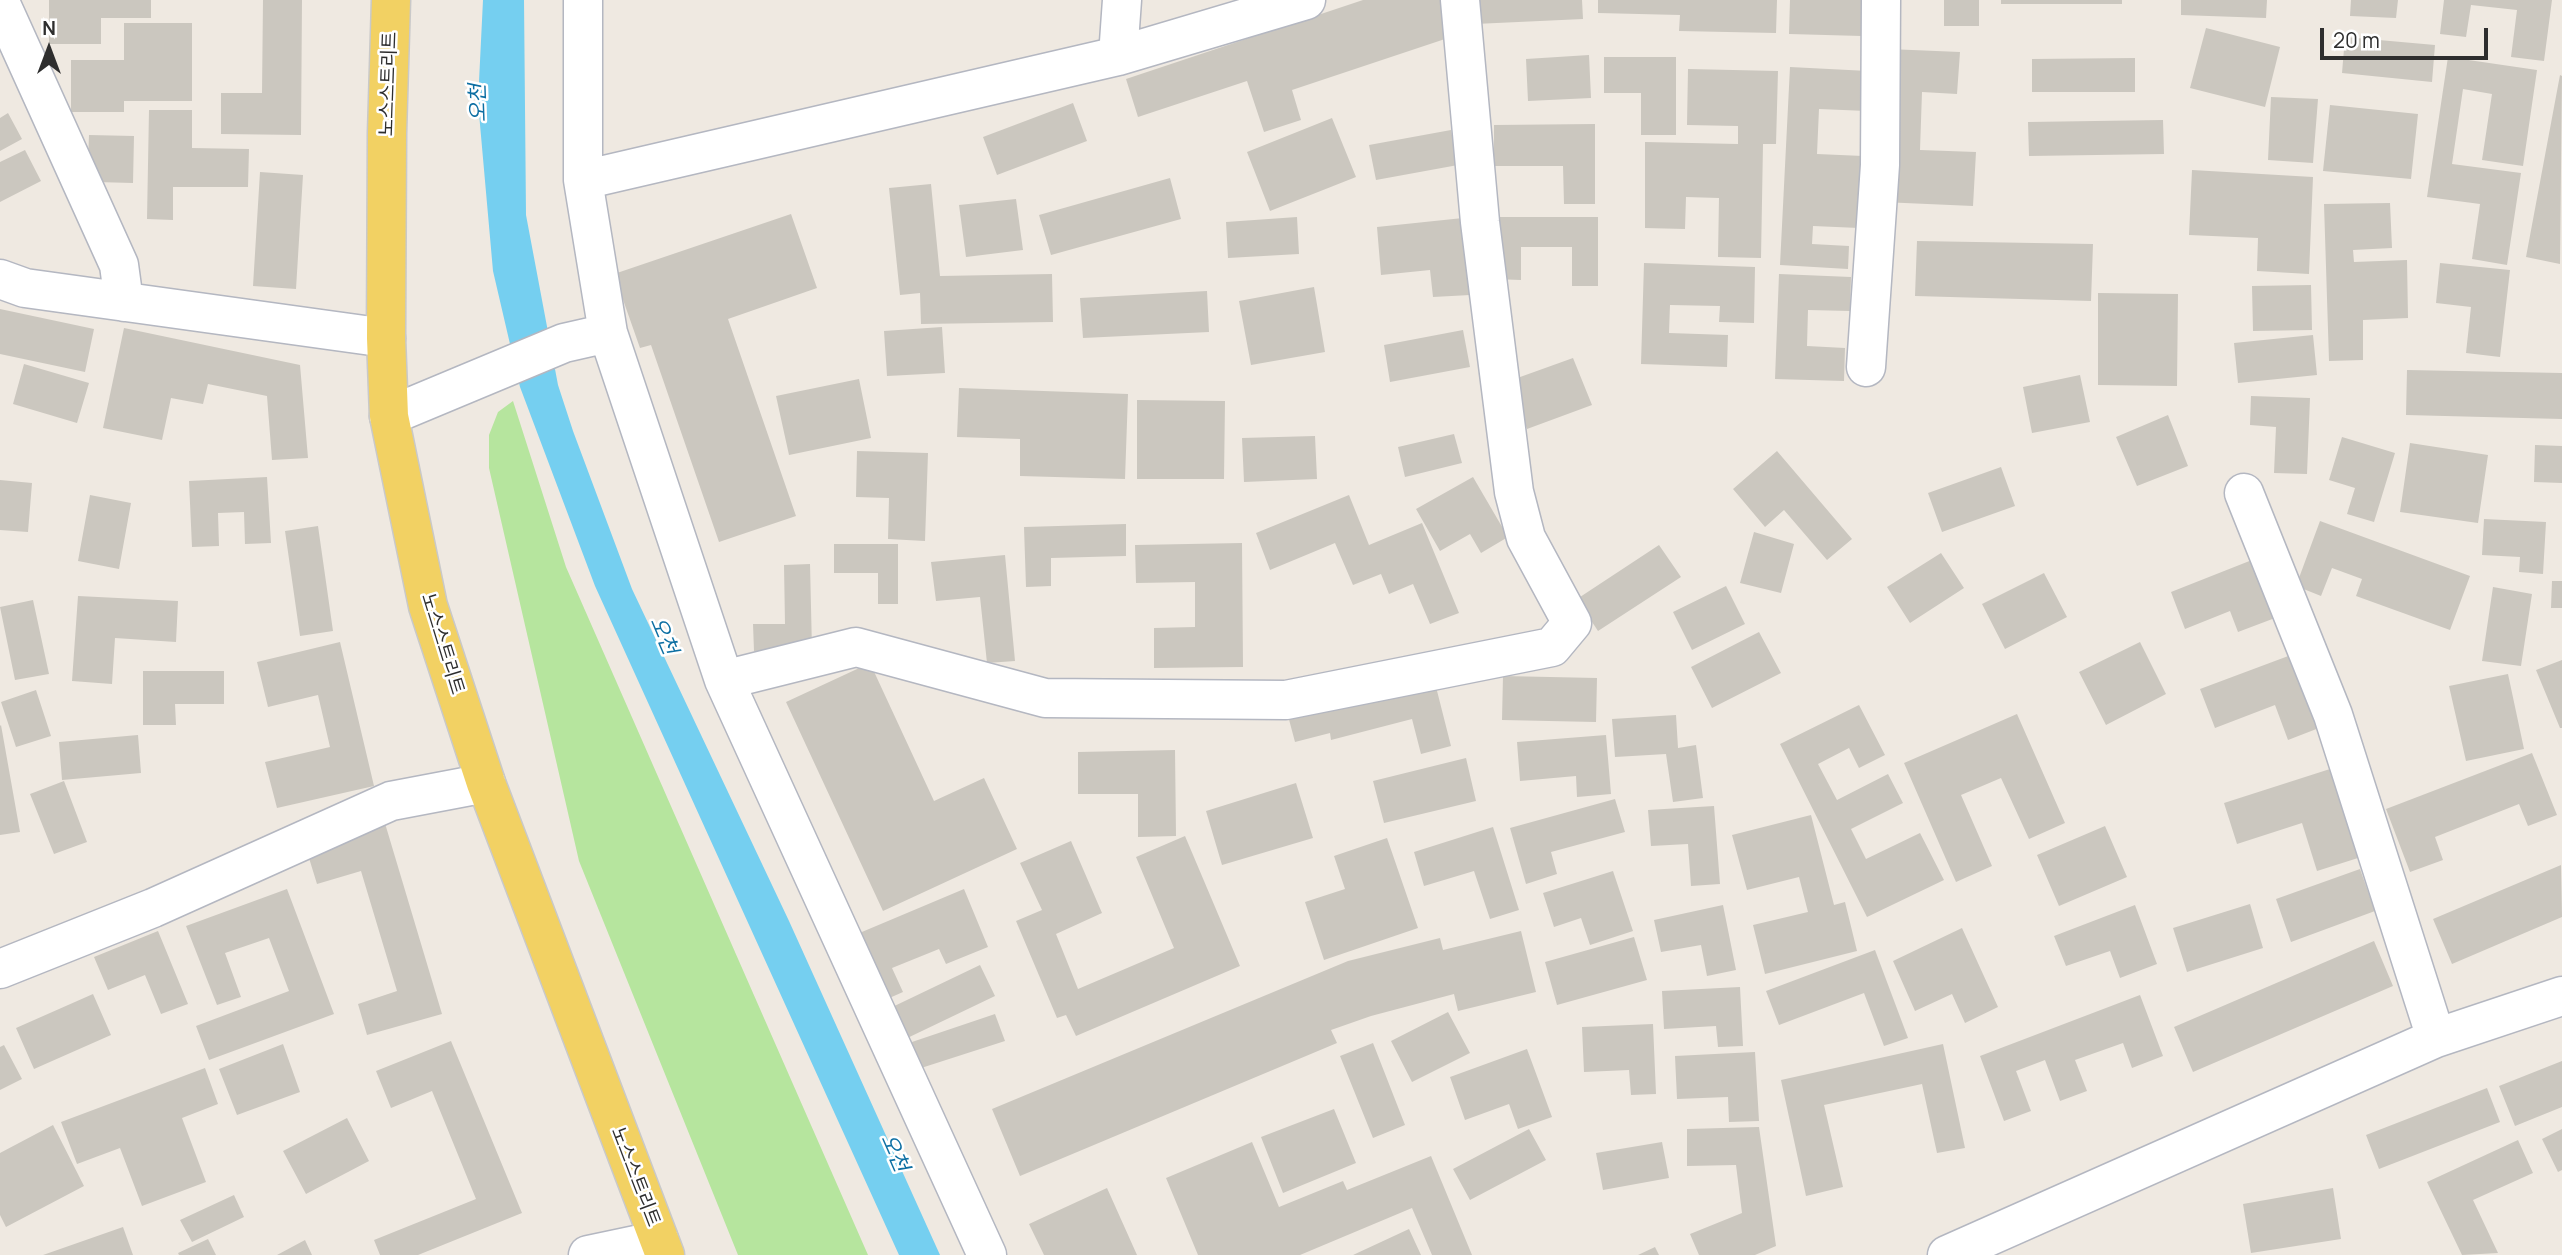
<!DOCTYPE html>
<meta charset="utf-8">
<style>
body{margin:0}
#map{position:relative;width:2562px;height:1255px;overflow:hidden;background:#efe9e1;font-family:Manrope,sans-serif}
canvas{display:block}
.north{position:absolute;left:14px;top:14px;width:70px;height:70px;-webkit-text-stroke:5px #fff;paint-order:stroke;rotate:0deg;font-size:19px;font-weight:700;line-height:28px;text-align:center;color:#2e2e2e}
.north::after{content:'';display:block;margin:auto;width:24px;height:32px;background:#2e2e2e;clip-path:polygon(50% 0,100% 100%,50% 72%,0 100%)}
.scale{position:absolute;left:2320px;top:28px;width:168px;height:32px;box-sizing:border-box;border:4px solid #2e2e2e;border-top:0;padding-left:9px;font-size:21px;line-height:24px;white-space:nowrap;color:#2e2e2e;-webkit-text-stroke:5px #fff;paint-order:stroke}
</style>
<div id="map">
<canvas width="2562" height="1255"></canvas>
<div class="north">N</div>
<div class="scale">20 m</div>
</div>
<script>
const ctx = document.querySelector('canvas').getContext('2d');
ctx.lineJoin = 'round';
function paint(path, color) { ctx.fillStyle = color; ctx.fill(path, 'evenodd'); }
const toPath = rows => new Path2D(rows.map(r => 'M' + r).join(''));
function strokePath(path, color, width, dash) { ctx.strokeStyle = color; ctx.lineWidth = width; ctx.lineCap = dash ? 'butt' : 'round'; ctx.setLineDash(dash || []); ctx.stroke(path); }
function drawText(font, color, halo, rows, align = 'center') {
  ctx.font = font + ' Manrope,"Noto Sans KR",sans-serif'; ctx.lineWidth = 5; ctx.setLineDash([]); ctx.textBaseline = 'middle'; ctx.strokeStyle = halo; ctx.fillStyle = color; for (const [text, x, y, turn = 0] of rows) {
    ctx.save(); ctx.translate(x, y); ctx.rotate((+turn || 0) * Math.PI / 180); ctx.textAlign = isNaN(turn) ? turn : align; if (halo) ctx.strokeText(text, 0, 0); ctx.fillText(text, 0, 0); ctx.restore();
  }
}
paint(toPath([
 [513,401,566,567,868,1255,738,1255,579,861,489,468,489,435,498,412]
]), '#b6e59e');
paint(toPath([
 [483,0,524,0,526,215,558,385,573,431,632,589,789,921,940,1255,899,1255,595,586,520,387,493,271,478,102]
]), '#75cff0');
paint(toPath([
 [49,0,151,0,151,18,101,18,101,44,49,44],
 [263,0,302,0,301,135,221,134,221,93,262,93],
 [1363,0,1442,0,1454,36,1292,90,1301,120,1264,132,1247,81,1138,117,1126,79],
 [1473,0,1582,0,1583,19,1475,24],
 [1598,0,1777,0,1776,33,1679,31,1680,15,1598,13],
 [1790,0,1864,0,1862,36,1789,34],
 [1944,0,1979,0,1979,26,1944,26],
 [2001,0,2122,0,2122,4,2001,4],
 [2181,0,2267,0,2266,18,2181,15],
 [2351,0,2398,0,2396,18,2350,16],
 [2444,0,2552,0,2544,61,2511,57,2517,10,2471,5,2466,37,2440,34],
 [124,23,192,23,192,101,124,101,124,112,71,112,71,60,124,60],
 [2206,28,2280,47,2265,107,2190,88],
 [2345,37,2435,45,2432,82,2342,73],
 [1888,49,1960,52,1957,94,1922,92,1920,150,1976,152,1973,206,1882,202],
 [1589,55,1591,98,1528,101,1526,59],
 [1604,57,1676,57,1676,135,1641,135,1641,93,1604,93],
 [2448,57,2537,70,2523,166,2482,160,2492,94,2463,89,2452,164,2521,173,2507,265,2472,259,2480,204,2427,197],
 [2135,58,2135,92,2032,92,2032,59],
 [1790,67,1868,71,1867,111,1819,109,1817,154,1863,156,1859,228,1813,226,1812,244,1849,246,1848,269,1780,265],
 [1688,69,1778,71,1776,144,1763,144,1761,258,1718,257,1719,198,1686,197,1685,229,1645,228,1645,142,1738,144,1738,126,1687,125],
 [2560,75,2562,76,2560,264,2526,257],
 [2271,97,2318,99,2313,163,2268,160],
 [1073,103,1087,141,997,175,983,137],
 [2330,105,2418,114,2411,179,2323,171],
 [149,110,192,110,192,148,249,149,248,187,173,187,173,220,147,219],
 [8,113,22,139,0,151,0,118],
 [1332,118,1356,177,1270,211,1247,152],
 [2163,120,2164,154,2029,156,2028,122],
 [1595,124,1595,204,1564,204,1563,166,1494,166,1494,125],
 [1451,130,1458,165,1376,180,1369,145],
 [89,135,134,136,133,183,96,182,88,161],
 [25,150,41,181,0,202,0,162],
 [2192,170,2313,177,2309,274,2257,271,2258,238,2189,235],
 [260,172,303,175,296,289,253,286],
 [1170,178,1181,219,1051,255,1039,215],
 [931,184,940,276,1052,274,1053,322,921,324,920,293,900,295,889,188],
 [1016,199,1023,250,966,257,959,205],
 [2390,203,2392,248,2353,250,2354,262,2407,260,2408,318,2363,320,2363,360,2329,361,2324,204],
 [791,214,817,288,728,319,796,516,719,542,651,345,640,348,614,274],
 [1297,217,1299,254,1228,258,1226,222],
 [1495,217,1598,217,1598,286,1572,286,1572,247,1521,247,1521,280,1494,279],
 [1463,218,1470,295,1433,297,1430,270,1381,275,1377,227],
 [1917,241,2093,244,2091,301,1915,296],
 [1644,263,1755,267,1754,323,1719,322,1720,306,1670,305,1669,333,1728,335,1727,367,1641,364],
 [2440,263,2510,270,2500,357,2466,353,2471,307,2436,303],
 [1779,274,1851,277,1850,311,1808,310,1807,346,1845,348,1844,381,1775,379],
 [2311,285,2312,330,2253,331,2252,286],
 [1314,287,1325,352,1251,365,1239,301],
 [1207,291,1209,332,1083,338,1080,298],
 [2098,293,2178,294,2177,386,2098,385],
 [0,309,94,329,85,372,0,354],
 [942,327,945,373,887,376,884,331],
 [124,328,300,365,308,458,272,460,267,396,208,384,203,404,171,398,162,440,103,428],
 [1463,330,1470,367,1390,382,1384,345],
 [2313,335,2317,375,2238,383,2234,343],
 [1573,358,1592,405,1527,429,1509,381],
 [24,364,89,383,77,423,13,404],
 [2407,370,2562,373,2562,419,2406,415],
 [2080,375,2090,422,2032,433,2023,387],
 [859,379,871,438,789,455,776,396],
 [959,388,1128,394,1125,479,1020,476,1020,439,957,437],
 [2251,396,2310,398,2307,474,2274,473,2276,427,2250,425],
 [1137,400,1225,401,1224,479,1137,479],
 [2168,415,2188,466,2137,486,2116,437],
 [1454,434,1462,463,1405,477,1398,447],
 [1315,436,1317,479,1244,482,1242,438],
 [2342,437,2395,453,2374,522,2347,514,2355,488,2329,480],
 [2410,443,2488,455,2478,523,2400,512],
 [2535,445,2562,446,2562,483,2534,482],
 [857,451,928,453,925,541,888,539,889,498,856,497],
 [1777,451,1852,539,1827,560,1784,510,1765,527,1733,489],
 [2001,467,2015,506,1942,532,1928,493],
 [267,477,271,543,245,544,244,512,218,513,219,546,192,547,189,481],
 [1473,477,1508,537,1481,553,1470,534,1440,551,1416,509],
 [0,480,32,483,28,532,0,530],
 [90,495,131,503,119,569,78,561],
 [1349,495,1369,545,1422,523,1459,613,1430,624,1413,584,1389,594,1381,574,1353,585,1335,543,1270,570,1256,533],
 [2484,519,2546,522,2543,574,2519,572,2520,557,2482,555],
 [2320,521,2470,576,2450,630,2356,596,2362,579,2332,568,2321,596,2296,586],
 [1126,524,1126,556,1051,558,1051,586,1026,587,1024,527],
 [318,526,333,631,300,636,285,531],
 [1754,532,1794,544,1781,593,1740,583],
 [1242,543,1243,667,1154,668,1154,628,1195,627,1195,582,1136,583,1135,545],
 [834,544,898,544,898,604,878,604,878,573,834,573],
 [1659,545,1681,577,1598,631,1577,599],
 [1941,553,1964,588,1910,623,1887,587],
 [1005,555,1015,661,987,663,980,597,936,601,931,562],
 [2252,560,2275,618,2238,632,2230,611,2185,629,2171,592],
 [810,564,812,650,754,651,753,624,785,624,784,565],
 [2044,573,2067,617,2005,649,1982,604],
 [2552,581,2562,581,2562,608,2551,608],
 [1726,586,1745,624,1692,650,1673,612],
 [2493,587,2532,594,2521,666,2482,661],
 [78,596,178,601,176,642,115,638,112,684,72,681],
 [33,600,49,674,15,680,0,607],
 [1759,632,1781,673,1712,708,1691,667],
 [340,642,374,786,277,808,265,762,330,747,318,695,268,707,257,662],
 [2140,642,2166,694,2106,725,2079,672],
 [2291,655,2319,728,2288,740,2275,705,2215,728,2200,689],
 [2562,660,2562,728,2560,728,2536,670],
 [870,663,934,801,984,778,1017,849,883,911,786,702],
 [143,671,224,671,224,704,175,704,176,725,143,725],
 [2508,674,2524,749,2466,761,2449,686],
 [1433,675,1451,746,1421,754,1412,719,1331,740,1330,733,1295,742,1287,712],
 [1503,676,1597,678,1596,722,1502,720],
 [36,690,51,736,16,747,1,702],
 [1859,705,1885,755,1859,768,1849,748,1818,764,1837,800,1888,774,1903,803,1851,829,1866,859,1920,833,1944,880,1867,917,1780,744],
 [2017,714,2065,823,2029,839,2001,778,1961,795,1992,866,1956,882,1904,763],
 [1676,715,1678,748,1696,745,1703,798,1673,802,1666,754,1615,757,1612,719],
 [1,725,20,832,0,835,0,726],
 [138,735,141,773,62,780,59,742],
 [1606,735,1611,794,1577,797,1576,776,1520,781,1517,742],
 [1175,750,1176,836,1138,837,1138,794,1078,794,1078,752],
 [2532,753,2557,815,2528,826,2519,804,2435,837,2443,860,2410,872,2386,809],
 [1466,758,1476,801,1384,823,1373,781],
 [2330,769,2358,858,2317,871,2302,823,2237,844,2224,803],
 [64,781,87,842,54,854,30,794],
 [1296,783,1313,838,1222,865,1206,811],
 [1615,799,1625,832,1551,852,1557,874,1526,884,1510,828],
 [1714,806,1720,884,1691,886,1688,844,1651,846,1648,810],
 [1811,815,1834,905,1845,902,1857,951,1765,974,1753,925,1808,912,1799,877,1747,890,1732,835],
 [384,820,442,1014,367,1035,358,1004,397,991,361,871,317,884,305,845],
 [2105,826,2127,877,2059,906,2037,855],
 [1493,827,1519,910,1490,919,1474,871,1424,886,1414,852],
 [1185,836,1240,966,1076,1036,1066,1015,1057,1018,1016,921,1042,910,1020,863,1071,841,1102,913,1056,934,1078,989,1174,948,1136,857],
 [1387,838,1418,928,1324,960,1305,902,1345,889,1334,856],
 [2561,865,2562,917,2452,964,2433,919],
 [2360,869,2375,911,2291,942,2276,899],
 [1613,871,1633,931,1590,945,1581,918,1554,927,1543,893],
 [287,889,334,1014,209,1060,196,1026,289,991,269,938,225,953,241,997,217,1005,186,926],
 [964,889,988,947,946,964,939,949,892,968,903,992,878,1003,850,937],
 [2250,904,2263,948,2187,972,2173,928],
 [1723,905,1736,970,1707,976,1701,945,1661,952,1654,920],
 [2135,905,2157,964,2120,978,2110,951,2066,966,2054,936],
 [1962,928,1998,1007,1965,1023,1952,994,1915,1011,1893,961],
 [158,931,188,1004,161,1014,145,975,108,990,94,957],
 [1521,931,1536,992,1458,1011,1454,994,1371,1016,1331,1030,1337,1043,1020,1176,992,1109,1348,961,1440,938,1443,950],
 [1634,937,1647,980,1557,1005,1545,962],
 [2374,941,2393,986,2193,1072,2174,1027],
 [1875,950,1908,1038,1884,1046,1864,993,1779,1025,1766,991],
 [980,965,995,996,899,1042,884,1011],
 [1740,987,1743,1046,1718,1047,1716,1026,1664,1029,1662,991],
 [93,994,111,1035,34,1069,16,1028],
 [2140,995,2163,1056,2132,1068,2123,1043,2075,1060,2087,1091,2060,1101,2045,1060,2016,1071,2031,1111,2004,1121,1980,1056],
 [1448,1012,1470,1053,1412,1082,1391,1041],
 [995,1014,1005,1041,918,1069,909,1043],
 [1653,1024,1656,1094,1631,1095,1629,1070,1584,1072,1582,1027],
 [451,1041,522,1213,418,1255,380,1255,374,1240,476,1199,432,1091,391,1108,376,1071],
 [1373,1043,1405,1125,1373,1138,1340,1056],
 [283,1044,300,1092,237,1115,219,1069],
 [1943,1044,1965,1148,1937,1153,1922,1084,1824,1105,1843,1187,1806,1196,1781,1080],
 [4,1045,22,1079,0,1090,0,1047],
 [1527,1049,1552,1117,1518,1129,1509,1104,1465,1120,1450,1077],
 [1755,1052,1759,1121,1729,1122,1728,1097,1677,1099,1675,1056],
 [2562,1061,2562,1107,2515,1126,2499,1086],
 [205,1068,218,1104,182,1118,206,1182,142,1206,120,1148,77,1164,61,1122],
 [2487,1088,2500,1122,2379,1169,2366,1135],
 [1334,1109,1356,1163,1283,1193,1261,1137],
 [347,1118,369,1161,306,1194,283,1151],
 [53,1125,84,1186,6,1227,0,1215,0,1153],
 [1759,1127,1776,1246,1755,1255,1699,1255,1690,1234,1742,1213,1736,1165,1687,1166,1687,1129],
 [1529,1129,1546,1160,1470,1200,1453,1169],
 [2562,1129,2562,1170,2558,1172,2542,1139],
 [2518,1140,2533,1173,2473,1200,2498,1253,2462,1255,2427,1182],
 [1252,1142,1279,1207,1343,1181,1347,1190,1431,1156,1472,1255,1432,1255,1412,1208,1300,1255,1198,1255,1166,1178],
 [1662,1142,1669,1178,1603,1190,1596,1153],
 [1107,1188,1137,1255,1044,1255,1029,1224],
 [2333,1188,2341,1239,2251,1253,2243,1204],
 [234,1195,244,1217,192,1242,180,1220],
 [123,1227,133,1255,43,1255],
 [1409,1229,1421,1255,1353,1255],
 [208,1239,216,1255,179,1255,178,1253],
 [305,1240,312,1255,277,1255],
 [1655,1247,1659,1255,1638,1255]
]), '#cbc7bf');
const minor = toPath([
 [0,2,119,265,124,302],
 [1118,56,1122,0],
 [583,180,1118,56,1306,0],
 [0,279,25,288,386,338],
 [608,333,724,680,987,1255],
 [1866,367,1880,165,1881,0],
 [389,416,564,343,608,333,583,180,583,0],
 [2244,493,2333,715,2436,1038],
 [724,680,856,647,1045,698,1286,700,1552,647,1572,623,1526,538,1514,492,1480,222,1460,0],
 [0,969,153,908,391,801,486,783],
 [588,1255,659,1240],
 [1947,1255,2436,1038,2562,996]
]);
const major = toPath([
 [391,0,387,133,386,338,389,416,428,606,486,783,665,1255]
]);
strokePath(minor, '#b4b7c1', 41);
strokePath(major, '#c9c9c9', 41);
strokePath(minor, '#fff', 38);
strokePath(major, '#f2d163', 38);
drawText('19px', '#2e2e2e', '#fff', [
 ["노스스트리트",389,84,-88],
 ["노스스트리트",442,644,73],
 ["노스스트리트",635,1177,69]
]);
drawText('italic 21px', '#0d6fa3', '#fff', [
 ["오천",479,103,-92],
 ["오천",663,636,67],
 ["오천",894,1153,66]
]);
</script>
